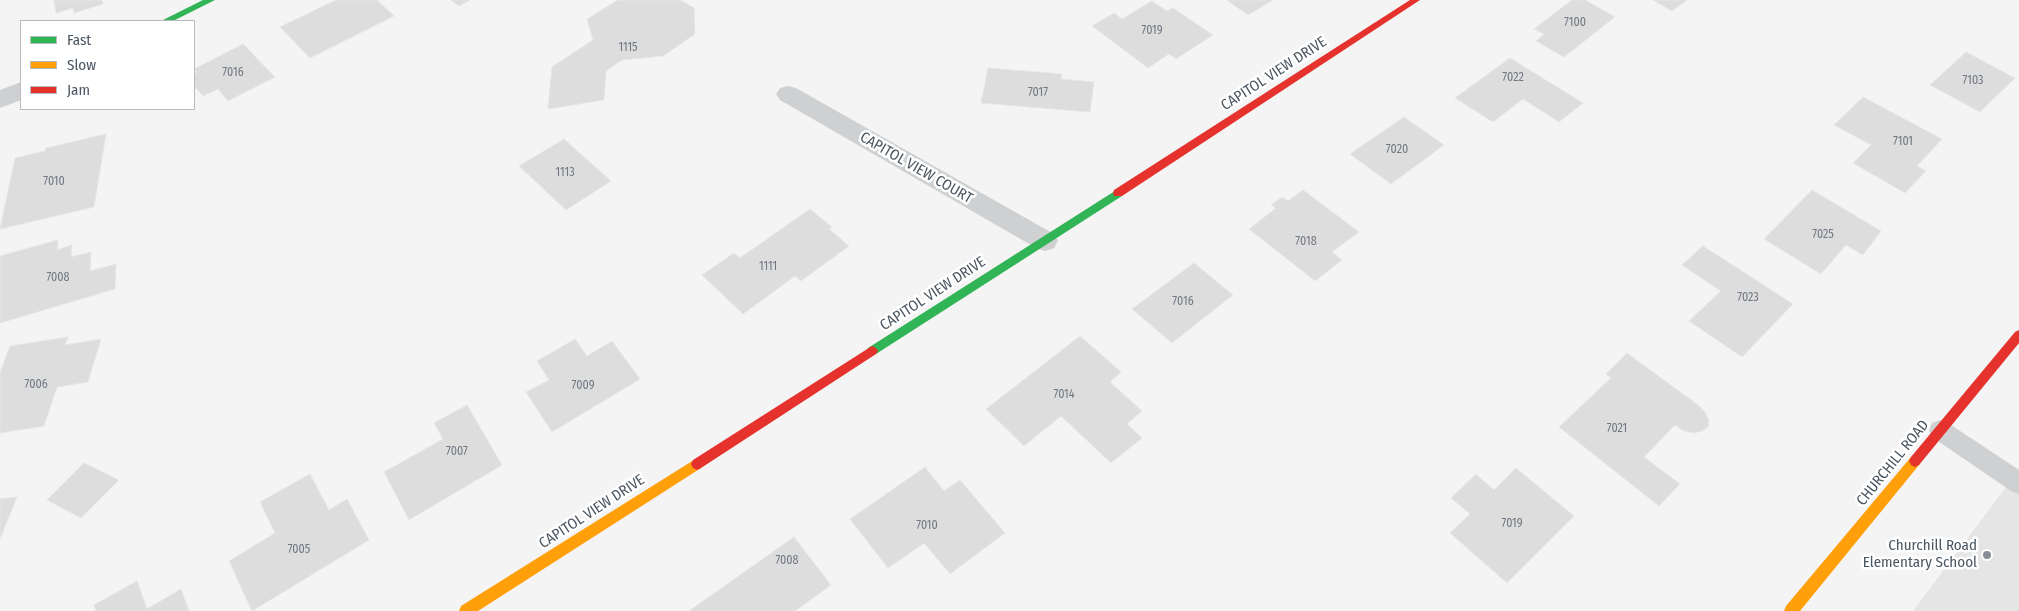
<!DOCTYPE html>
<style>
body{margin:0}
#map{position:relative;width:2019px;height:611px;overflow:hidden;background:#f4f4f4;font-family:"Fira Sans Condensed",sans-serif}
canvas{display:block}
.legend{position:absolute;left:20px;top:20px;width:175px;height:90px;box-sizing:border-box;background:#fff;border:1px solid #b7bbc0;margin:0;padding:6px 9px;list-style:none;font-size:15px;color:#4a5661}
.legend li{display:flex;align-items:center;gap:10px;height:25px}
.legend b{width:25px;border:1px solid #b7bbc0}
</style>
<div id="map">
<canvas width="2019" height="611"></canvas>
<ul class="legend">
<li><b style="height:6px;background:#30b455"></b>Fast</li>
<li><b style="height:6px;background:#ff9f0a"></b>Slow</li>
<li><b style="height:6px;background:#e5322d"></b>Jam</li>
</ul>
</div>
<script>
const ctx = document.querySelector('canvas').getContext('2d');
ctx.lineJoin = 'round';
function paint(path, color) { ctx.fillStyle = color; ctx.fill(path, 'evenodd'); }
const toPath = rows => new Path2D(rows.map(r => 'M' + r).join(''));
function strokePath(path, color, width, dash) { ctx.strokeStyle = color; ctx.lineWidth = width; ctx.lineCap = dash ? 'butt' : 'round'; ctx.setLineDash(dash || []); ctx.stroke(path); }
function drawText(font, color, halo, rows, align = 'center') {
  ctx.font = font + ' "Fira Sans Condensed",sans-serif'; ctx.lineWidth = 5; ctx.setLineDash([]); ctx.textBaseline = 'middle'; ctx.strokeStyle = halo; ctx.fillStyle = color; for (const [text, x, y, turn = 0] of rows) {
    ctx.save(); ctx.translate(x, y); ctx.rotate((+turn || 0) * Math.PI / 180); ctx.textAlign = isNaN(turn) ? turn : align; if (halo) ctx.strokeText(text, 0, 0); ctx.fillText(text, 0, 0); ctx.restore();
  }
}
paint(toPath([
 [2019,469,2019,611,1913,611,1997,499]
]), '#e6e5e6');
const building = toPath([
 [54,0,102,0,103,4,74,13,73,8,56,13,54,0],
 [336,0,377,0,394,16,310,58,280,27,336,0],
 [451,0,470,0,459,6,451,0],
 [618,0,680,0,694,8,695,34,663,56,622,60,606,71,604,100,548,109,552,67,593,40,587,19,618,0],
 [1227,0,1273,0,1248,15,1227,0],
 [1572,0,1585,0,1615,17,1564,57,1536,41,1544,34,1534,29,1572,0],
 [1653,0,1687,0,1672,11,1653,0],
 [1152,1,1167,11,1173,8,1213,35,1176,59,1169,54,1148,68,1092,26,1114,13,1122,19,1152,1],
 [243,44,275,77,228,101,218,89,203,96,196,88,194,90,194,74,197,72,194,69,243,44],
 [1966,52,2015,78,1980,112,1930,85,1966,52],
 [1510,58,1583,103,1559,122,1523,99,1493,122,1455,98,1510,58],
 [988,68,1062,74,1061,79,1094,82,1090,112,981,103,988,68],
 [1863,97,1942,139,1917,166,1926,171,1905,193,1853,163,1871,145,1834,125,1863,97],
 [1404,117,1444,145,1391,184,1350,154,1404,117],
 [106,134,94,207,0,229,15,158,45,151,46,148,106,134],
 [564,139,611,181,566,210,519,166,564,139],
 [1303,190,1359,232,1332,252,1342,260,1315,281,1249,229,1276,208,1271,205,1282,197,1288,201,1303,190],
 [1812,190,1881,231,1863,255,1846,245,1821,274,1764,239,1812,190],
 [810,209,832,227,829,229,849,246,801,281,795,276,743,314,702,275,734,253,740,258,810,209],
 [58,240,57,250,72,245,71,257,91,252,90,271,116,264,115,289,0,323,0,256,58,240],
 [1703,246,1793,304,1742,357,1689,321,1721,291,1682,265,1703,246],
 [1194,263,1233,295,1172,343,1132,309,1194,263],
 [1080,336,1121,372,1110,382,1142,411,1127,424,1142,438,1111,463,1061,416,1024,446,986,409,1080,336],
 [68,337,65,345,101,339,88,382,57,387,44,426,0,433,0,373,10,346,68,337],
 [575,339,587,356,612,341,640,379,552,432,526,392,549,380,537,361,575,339],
 [1627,353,1698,405,1705,412,1709,420,1708,427,1702,431,1694,433,1684,431,1675,425,1644,457,1680,484,1659,506,1559,427,1611,378,1606,374,1627,353],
 [467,405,502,465,409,520,384,472,443,439,434,423,467,405],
 [84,463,119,480,81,518,47,500,84,463],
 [925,467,944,491,960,480,1005,533,950,574,924,543,888,568,850,519,925,467],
 [1516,468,1574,516,1507,583,1450,533,1470,514,1451,498,1476,474,1494,490,1516,468],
 [310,474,329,510,347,499,369,540,252,611,229,561,275,533,260,502,310,474],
 [17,497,0,539,0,499,17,497],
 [794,537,831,585,795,611,689,611,794,537],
 [137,581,147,609,181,589,189,611,96,611,94,605,137,581]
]);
paint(building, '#ddddde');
strokePath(building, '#e5e6e7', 1);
paint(toPath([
 [1940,420,1948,423,2019,470,2019,494,2011,491,1932,437,1929,430,1932,423,1940,420]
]), '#ced0d2');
paint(toPath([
 [21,82,21,100,0,108,0,90,21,82],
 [788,86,796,88,1054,234,1058,241,1054,248,1045,251,1036,248,780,100,776,94,780,88,788,86]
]), '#ced0d2');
paint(toPath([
 [203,0,215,0,173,21,161,21,203,0],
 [1118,189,1122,190,1123,193,1122,196,876,354,872,356,868,354,866,351,868,348,1118,189]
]), '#30b455');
paint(toPath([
 [1915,455,1919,457,1921,461,1919,465,1800,611,1784,611,1786,606,1911,457,1915,455],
 [697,458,701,460,703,464,701,468,478,611,459,611,461,606,697,458]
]), '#ff9f0a');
paint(toPath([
 [1410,0,1420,0,1122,196,1114,196,1113,193,1114,190,1410,0],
 [2019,330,2019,343,1919,465,1915,467,1911,465,1909,461,1911,457,2015,332,2019,330],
 [872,346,876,348,878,351,876,354,701,468,697,470,693,468,691,464,693,460,872,346]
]), '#e5322d');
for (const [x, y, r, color] of [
 [1987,555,5,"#868d94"]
]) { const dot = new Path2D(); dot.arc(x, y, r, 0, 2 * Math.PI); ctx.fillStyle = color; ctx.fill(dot); strokePath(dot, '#fff', 2); }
drawText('12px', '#707881', null, [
 ["7100",1575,23],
 ["7019",1152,31],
 ["1115",628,48],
 ["7016",233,73],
 ["7022",1513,78],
 ["7103",1973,81],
 ["7017",1038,93],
 ["7101",1903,142],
 ["7020",1397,150],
 ["1113",565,173],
 ["7010",54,182],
 ["7025",1823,235],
 ["7018",1306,242],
 ["1111",768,267],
 ["7008",58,278],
 ["7023",1748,298],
 ["7016",1183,302],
 ["7006",36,385],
 ["7009",583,386],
 ["7014",1064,395],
 ["7021",1617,429],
 ["7007",457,452],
 ["7019",1512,524],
 ["7010",927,526],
 ["7005",299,550],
 ["7008",787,561]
]);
drawText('15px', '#4a5661', '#fff', [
 ["CAPITOL VIEW DRIVE",1274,74,-33],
 ["CAPITOL VIEW COURT",916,168,30],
 ["CAPITOL VIEW DRIVE",933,294,-33],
 ["CHURCHILL ROAD",1893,463,-51],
 ["CAPITOL VIEW DRIVE",592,512,-33]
]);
drawText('15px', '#4a5661', '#fff', [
 ["Churchill Road",1977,546],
 ["Elementary School",1977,563]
], 'right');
</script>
